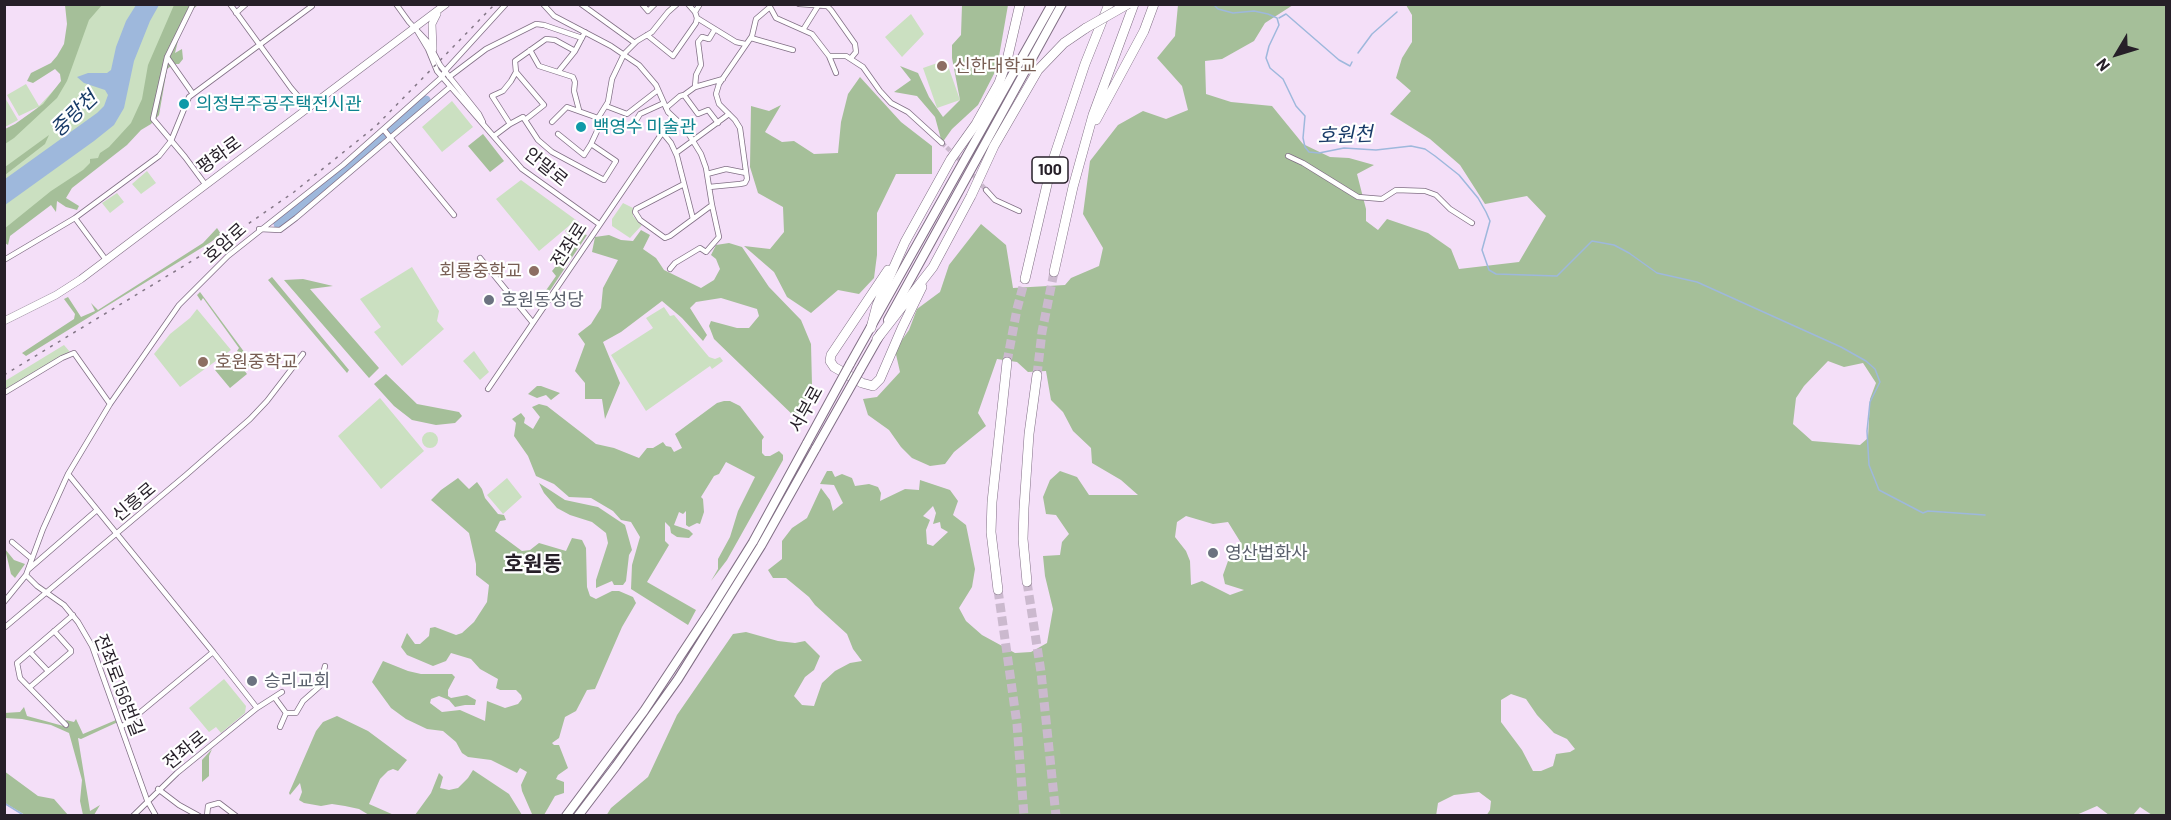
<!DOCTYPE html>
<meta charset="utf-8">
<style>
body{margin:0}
#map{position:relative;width:2171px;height:820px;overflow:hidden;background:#f4dff8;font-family:Barlow,sans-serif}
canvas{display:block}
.frame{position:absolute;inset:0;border:6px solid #261f28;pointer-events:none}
.north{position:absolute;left:2087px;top:24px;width:60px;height:60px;-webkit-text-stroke:4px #fff;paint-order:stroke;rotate:232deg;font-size:16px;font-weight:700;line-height:24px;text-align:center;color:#261f28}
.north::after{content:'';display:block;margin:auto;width:21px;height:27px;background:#261f28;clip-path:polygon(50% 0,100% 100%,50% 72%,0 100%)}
</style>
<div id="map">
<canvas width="2171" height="820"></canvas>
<div class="frame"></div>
<div class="north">N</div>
</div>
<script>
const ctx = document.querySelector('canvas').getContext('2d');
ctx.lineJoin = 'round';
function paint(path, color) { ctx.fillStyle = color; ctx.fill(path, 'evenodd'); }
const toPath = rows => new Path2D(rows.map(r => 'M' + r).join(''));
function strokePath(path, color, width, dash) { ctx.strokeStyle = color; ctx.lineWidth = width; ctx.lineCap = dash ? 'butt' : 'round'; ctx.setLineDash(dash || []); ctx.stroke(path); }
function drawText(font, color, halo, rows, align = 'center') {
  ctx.font = font + ' Barlow,"Noto Sans KR",sans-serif'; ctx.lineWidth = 4.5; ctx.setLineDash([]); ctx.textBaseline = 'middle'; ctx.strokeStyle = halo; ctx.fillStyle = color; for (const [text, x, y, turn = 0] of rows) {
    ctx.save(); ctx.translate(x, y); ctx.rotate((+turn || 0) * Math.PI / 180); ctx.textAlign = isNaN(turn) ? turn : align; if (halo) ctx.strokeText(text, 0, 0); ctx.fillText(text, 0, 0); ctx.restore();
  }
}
paint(toPath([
 [94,5,189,5,169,42,149,119,5,233,5,131,32,114,38,107,19,116,7,95,26,84,39,106,65,78],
 [911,14,924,34,902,57,885,37],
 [946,60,960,100,937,108,923,68],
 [4,96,18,120,5,127,4,127],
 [452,101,473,127,442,152,422,127],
 [147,171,156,183,141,194,132,184],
 [521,180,576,220,539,251,496,199],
 [117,193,124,202,110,213,102,203],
 [623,203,633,208,633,216,642,225,630,238,612,226,612,219],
 [578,221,585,230,572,240,565,231],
 [412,267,439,311,437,321,444,329,402,366,374,332,381,327,360,299],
 [664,307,670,316,674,315,709,357,715,359,720,357,723,361,712,369,710,366,646,411,611,355,653,328,646,318],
 [197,309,231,350,180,387,154,354,170,334,190,318],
 [64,345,70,352,5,390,5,381],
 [474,351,489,372,480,380,463,361],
 [380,398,424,451,381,489,338,436],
 '422 440a8 8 0 1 1 16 0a8 8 0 1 1-16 0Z',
 [507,478,522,497,503,514,487,495],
 [224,679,246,706,245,713,221,733,216,727,209,732,189,708]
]), '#cbe0c1');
paint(toPath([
 [65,5,102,5,89,20,67,81,57,98,14,138,5,144,5,129,15,124,43,104,61,81,60,74,55,69,33,83,27,81,31,73,51,63,57,56,64,44,67,24],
 [174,5,198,5,184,16,175,53,182,49,183,59,179,64,174,64,167,69,159,115,151,124,141,130,127,145,72,188,66,198,79,206,77,210,66,207,57,201,56,212,51,205,10,236,8,245,5,243,4,229,51,191,83,170,90,163,90,159,98,158,100,153,109,147,131,123,142,99,148,65],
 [962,5,1008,5,997,68,978,105,952,129,942,143,935,117,917,96,894,92,911,80,900,66,918,73,929,97,943,117,960,100,952,58,952,45,961,35],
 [1178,5,1293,5,1265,23,1254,41,1222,59,1205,61,1206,94,1231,102,1272,106,1303,144,1330,157,1349,158,1374,165,1357,174,1366,209,1366,221,1378,230,1387,219,1428,233,1451,249,1459,269,1519,262,1546,216,1527,196,1485,204,1460,165,1430,139,1390,114,1411,91,1396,78,1402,58,1412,42,1412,15,1406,5,2166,5,2166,815,2152,815,2140,807,2133,815,2109,815,2097,806,2074,816,1486,816,1490,810,1491,801,1479,792,1454,795,1438,803,1436,816,606,816,611,808,648,777,677,715,733,634,746,632,778,641,795,643,805,641,820,656,814,670,805,677,794,696,802,705,814,706,822,683,835,671,850,663,862,661,853,649,847,634,815,605,809,597,786,578,773,578,768,570,782,559,782,541,792,528,807,518,821,488,830,500,833,511,843,503,834,485,820,484,827,471,832,471,835,477,842,474,852,478,855,486,869,484,878,487,881,493,880,501,905,489,919,490,920,480,950,490,958,501,953,515,966,525,975,569,972,587,959,608,966,621,982,635,1015,653,1031,652,1047,643,1053,609,1045,576,1043,556,1060,555,1062,542,1069,534,1056,515,1046,514,1043,497,1050,480,1060,471,1077,477,1089,495,1138,495,1121,480,1092,463,1091,448,1073,431,1063,412,1051,400,1046,371,1028,372,1017,362,997,359,978,413,986,426,954,452,945,464,930,466,912,458,901,447,889,430,868,415,863,399,877,397,900,372,895,350,909,330,917,309,940,292,949,265,981,224,1006,245,1013,288,1065,285,1071,278,1099,266,1103,248,1083,214,1090,161,1118,125,1143,111,1166,119,1188,110,1182,86,1157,58,1175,36],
 [1828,361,1844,367,1863,363,1876,383,1870,399,1868,438,1860,445,1812,441,1793,424,1796,398,1804,386],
 [933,506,936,513,933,524,940,522,941,528,948,532,933,546,927,544,926,530,930,520,923,516],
 [1186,516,1213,524,1228,522,1241,543,1237,556,1228,561,1223,575,1225,584,1244,590,1230,595,1202,581,1191,585,1190,561,1186,551,1175,537,1177,522],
 [1511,694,1526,699,1537,715,1554,733,1567,739,1575,749,1570,752,1556,754,1553,766,1541,771,1533,771,1522,750,1501,722,1501,700],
 [860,77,901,122,932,146,932,174,896,174,877,213,877,255,874,278,859,294,838,290,811,313,787,297,774,272,744,246,770,249,784,232,783,207,758,193,750,167,751,106,769,111,781,105,765,132,782,142,794,141,814,154,838,153,841,122,848,94],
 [483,134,504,161,490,172,468,146],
 [49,135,45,144,5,175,5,167],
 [217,228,221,234,211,242,26,356,22,353,74,319,75,314,64,299,68,297,81,317,95,311,91,303,98,310,203,243],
 [641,230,650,235,643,249,656,258,664,270,701,288,714,280,720,269,716,259,711,255,716,245,729,243,742,247,769,287,801,320,811,344,812,385,797,419,714,339,709,326,711,321,737,328,749,328,759,316,757,309,721,298,696,302,690,308,707,335,703,341,682,318,662,301,621,332,603,342,620,383,605,419,602,399,585,399,585,383,575,371,585,344,578,334,591,324,601,308,603,288,618,260,592,252,595,237,609,235,621,240,633,241],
 [583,234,587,235,543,301,540,299,556,276,552,271],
 [272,277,349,370,347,373,268,280],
 [303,279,333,286,310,289,379,368,369,378,284,280],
 [200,292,256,368,251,370,237,351,239,348,203,298,201,301,197,295],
 [233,356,247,374,230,388,215,370],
 [386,374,417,404,459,412,462,416,455,423,436,425,412,420,394,406,374,384],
 [537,386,541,386,560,393,551,400,546,395,537,398,528,394],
 [724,401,730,401,740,406,764,437,762,440,762,453,765,456,770,456,779,451,783,455,783,460,727,560,711,581,718,569,718,559,730,537,738,511,755,477,726,462,719,474,714,476,701,497,703,499,704,512,700,524,697,523,689,527,686,525,686,511,683,514,679,512,674,525,689,530,693,534,689,538,677,537,671,533,670,527,665,522,665,541,669,545,647,582,696,610,688,625,631,589,632,565,640,537,631,522,621,520,613,511,591,498,569,497,554,484,536,476,528,456,514,436,516,423,512,419,521,413,525,418,524,423,533,429,540,417,532,407,539,404,547,406,596,444,614,448,639,458,647,448,653,448,663,442,666,446,671,447,674,452,682,448,675,434,717,403],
 [458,478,469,489,477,482,482,489,485,498,498,514,504,515,506,520,500,521,495,531,522,551,530,550,539,543,566,551,572,538,582,540,586,548,587,587,590,596,596,599,612,591,619,591,633,597,636,603,622,627,595,689,587,690,576,711,565,717,559,738,552,743,554,745,559,745,568,768,558,775,556,779,564,782,564,793,555,796,544,815,532,814,522,791,521,785,527,772,520,768,517,773,491,760,468,757,462,753,456,742,443,731,427,729,406,719,391,708,372,682,383,661,408,671,421,674,452,674,455,677,448,690,448,696,451,698,467,695,476,700,475,705,465,705,455,707,449,700,439,696,431,699,430,703,442,712,460,710,485,721,487,701,505,708,518,704,522,699,521,695,516,690,500,690,496,688,498,679,480,669,471,659,451,653,446,661,433,666,407,655,401,647,407,633,415,644,420,644,429,636,430,628,435,627,456,635,462,633,474,622,487,602,489,585,476,575,476,564,469,533,431,500,441,490],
 [539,483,565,500,598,507,625,525,632,550,629,555,626,581,623,585,614,585,612,581,596,588,596,580,608,543,606,533,592,522,570,515,557,508,544,493],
 [5,549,14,560,25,564,15,578,11,574],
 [24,707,27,716,67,727,66,720,74,722,76,719,83,734,116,720,118,722,81,739,78,738,90,811,100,805,94,815,83,815,80,801,82,780,69,733,51,725,22,719,5,718,4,713,20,712],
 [337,716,368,731,407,760,398,771,393,769,388,771,380,779,369,804,394,815,369,815,359,809,345,806,332,804,321,806,304,803,299,800,302,792,300,783,290,795,289,793,316,731,323,722],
 [212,749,209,756,209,776,202,782,202,760],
 [473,770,509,794,522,815,415,815,431,793,439,773,443,777,440,788,449,790,458,788,468,778],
 [4,771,38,796,54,799,68,815,25,815,5,803]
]), '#a5bf99');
paint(toPath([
 [136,5,159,5,150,21,134,61,124,108,114,125,94,141,5,205,5,179,97,113,104,106,108,95,105,90,84,83,77,77,88,73,107,73,111,70,116,47,126,21]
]), '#9eb8dc');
strokePath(toPath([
 [1213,4,1218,9,1233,13,1254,11,1268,14,1277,18,1279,25,1269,46,1266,58,1270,68,1283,79,1296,106,1305,116,1303,138,1305,147,1309,152,1319,153,1344,148,1376,150,1411,146,1425,149,1435,156,1459,175,1478,198,1486,212,1490,221,1482,250,1489,270,1496,274,1557,276,1592,241,1614,245,1629,253,1657,273,1697,282,1841,347,1866,361,1875,369,1880,382,1870,402,1867,431,1869,465,1879,490,1923,513,1928,511,1985,515],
 [1279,18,1286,14,1339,60,1350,66,1352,62],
 [1358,53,1372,34,1397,12],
 [4,803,25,816]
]), '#9eb8dc', 1.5);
strokePath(toPath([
 [278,224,340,176,426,100]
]), '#9eb8dc', 9);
strokePath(toPath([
 [942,143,964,164],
 [969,170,986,190]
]), '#cbb9ce', 4.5, [4.5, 2]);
strokePath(toPath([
 [1007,362,1017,309,1025,279],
 [1037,375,1042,332,1054,272],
 [1027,582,1041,672,1056,816],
 [998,590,1017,724,1024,816]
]), '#cbb9ce', 9, [9, 4.5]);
const minor = toPath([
 [193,4,167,57,153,119,185,157,205,184],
 [230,4,291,88,309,109],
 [396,4,409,22,428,42,440,65,479,114,483,122],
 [543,4,554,16,611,46,639,65,656,85,668,112,685,128,701,154,706,168,712,205,670,236,665,238,640,220,635,212,636,209,684,184],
 [581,4,635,43],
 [642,4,648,11,655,4],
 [799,4,827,6,831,10,855,44,856,52,851,58],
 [770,7,776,18,812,34,829,56,846,56,863,67,880,91,891,103,908,112,942,143],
 [695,12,700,4],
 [236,13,246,4],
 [697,18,736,42,745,44],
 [416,29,428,49,437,71,522,169,599,224],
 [803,30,818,6],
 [647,35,673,56,696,23,697,18,695,12,688,4],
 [751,38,793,50],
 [530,50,539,66,573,77,575,82,574,91,579,110],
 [829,56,836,73],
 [167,57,193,94],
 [516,72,544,105,525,120],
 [558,72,575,51],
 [449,77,486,49,536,24,544,25,582,38],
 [695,87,696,75,701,65,698,42,702,37,709,39,715,29],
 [684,95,698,114,708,110,718,123],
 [606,106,627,114,658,90],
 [666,108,680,96,684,95,695,87,723,79],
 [552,122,567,107,598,118],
 [510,124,523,117,538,140,552,152,604,180,616,161,591,144,598,129,598,118,608,102,612,79,624,54,637,41,652,32,668,12,677,4],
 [632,127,640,114,664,103],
 [384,130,454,215],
 [662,132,671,143,677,156,693,219],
 [558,134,584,155,591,144],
 [494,136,510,124,492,96,503,91,511,81,516,72,515,61,546,39,555,40,575,51,585,32],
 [676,153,729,114],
 [1288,156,1303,163,1358,197,1382,199,1396,190,1425,191,1436,195,1450,209,1472,223],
 [707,174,726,169,746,173],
 [709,187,740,184,745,183,747,179,740,128,735,120,719,104,716,94,719,84,752,36,756,19,770,7],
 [986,190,995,200,1019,211],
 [75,218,106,260],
 [259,229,280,230,296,218,450,87],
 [480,258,533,323],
 [4,260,75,218,159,156,171,141,189,97,312,6,311,4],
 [670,269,675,263,700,248,706,252,719,237,712,205],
 [488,389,673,117],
 [4,393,62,358,74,353,110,404],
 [68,474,213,652,131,720,121,727],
 [12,542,31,558],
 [29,569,97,510],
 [26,575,37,586,64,605,78,622,92,646,147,800,156,816],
 [4,602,26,575,43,529,68,474,110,404,179,305,228,256,343,165,442,77,445,71,506,4],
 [4,628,186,475,250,419,267,401,303,354],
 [30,652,48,671],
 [213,652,257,708],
 [30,687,71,652,71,650,54,631],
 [275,698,286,713,296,713,303,701,320,686,325,666],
 [66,725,20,678,17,663,73,615],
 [280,727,286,713],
 [158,789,179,805,199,816],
 [133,816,177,773,257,708,282,692],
 [207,816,208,806,219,803,236,816]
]);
const secondary = toPath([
 [433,49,432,24,437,14],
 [4,321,56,295,81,279,446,4]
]);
const trunk = toPath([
 [888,320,1062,4],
 [850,364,1052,4],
 [860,370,881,333],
 [566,816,644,711,710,611,753,542,807,443],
 [578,816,616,766,678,679,761,546,816,448]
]);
const motorway = toPath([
 [1096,120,1144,31,1154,4],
 [888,270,831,355,830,361,834,367,862,383,873,386,880,379,902,328,922,287],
 [1054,272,1073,187,1093,115,1134,4],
 [1025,279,1052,163,1085,64,1109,4],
 [871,328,877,305,905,242,951,159,976,124,999,83,1007,60,1020,4],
 [877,339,933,267,971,196,994,146,1038,70,1064,43,1086,28],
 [1027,582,1023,539,1024,508,1029,434,1037,375],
 [998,590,991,532,992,502,1007,362]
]);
strokePath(minor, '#816f85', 6);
strokePath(secondary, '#816f85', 8);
strokePath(trunk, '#816f85', 10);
strokePath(motorway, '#816f85', 10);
strokePath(minor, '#fff', 4.5);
strokePath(secondary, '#fff', 7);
strokePath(trunk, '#fff', 8);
strokePath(motorway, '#fff', 9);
strokePath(toPath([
 [4,375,215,247,294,192,376,126,495,4]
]), '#847787', 1.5, [3, 6]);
const trunkBridge = toPath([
 [807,443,850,364],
 [816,448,860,370]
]);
const motorwayBridge = toPath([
 [1086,28,1128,4]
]);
strokePath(trunkBridge, '#816f85', 10, []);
strokePath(motorwayBridge, '#816f85', 10, []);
strokePath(trunkBridge, '#fff', 8);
strokePath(motorwayBridge, '#fff', 9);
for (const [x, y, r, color] of [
 [942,66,6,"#8d6e63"],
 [184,104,6,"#0f9aa8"],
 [581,127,6,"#0f9aa8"],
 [534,271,6,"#8d6e63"],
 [489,300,6,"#6b7280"],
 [203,362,6,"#8d6e63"],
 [1213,553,6,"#6b7280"],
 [252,681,6,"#6b7280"]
]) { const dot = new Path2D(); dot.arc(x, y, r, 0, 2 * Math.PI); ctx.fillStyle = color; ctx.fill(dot); strokePath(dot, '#fff', 2); }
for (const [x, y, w] of [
 [1050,170,36]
]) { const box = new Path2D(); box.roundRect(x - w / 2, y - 13, w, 26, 4.5); ctx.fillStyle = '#fff'; ctx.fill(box); strokePath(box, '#261f28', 1.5); }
drawText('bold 16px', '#261f28', null, [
 ["100",1050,170]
]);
drawText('18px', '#785e54', '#fff', [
 ["신한대학교",954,66],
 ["회룡중학교",522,271,"right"],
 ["호원중학교",215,362]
], 'left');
drawText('18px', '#0d838f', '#fff', [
 ["의정부주공주택전시관",196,104],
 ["백영수 미술관",593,127]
], 'left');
drawText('18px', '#261f28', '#fff', [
 ["평화로",219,155,-36],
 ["안말로",546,167,39],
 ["호암로",225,243,-42],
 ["전좌로",569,245,-57],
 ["서부로",806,409,-61],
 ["신흥로",134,502,-40],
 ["전좌로156번길",119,685,69],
 ["전좌로",185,750,-39]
]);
drawText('18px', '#5b616d', '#fff', [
 ["호원동성당",501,300],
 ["영산법화사",1225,553],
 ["승리교회",264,681]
], 'left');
drawText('italic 20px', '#183b68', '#fff', [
 ["중랑천",74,114,-44],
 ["호원천",1345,135,-2]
]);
drawText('bold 21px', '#261f28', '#fff', [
 ["호원동",533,564]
]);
</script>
